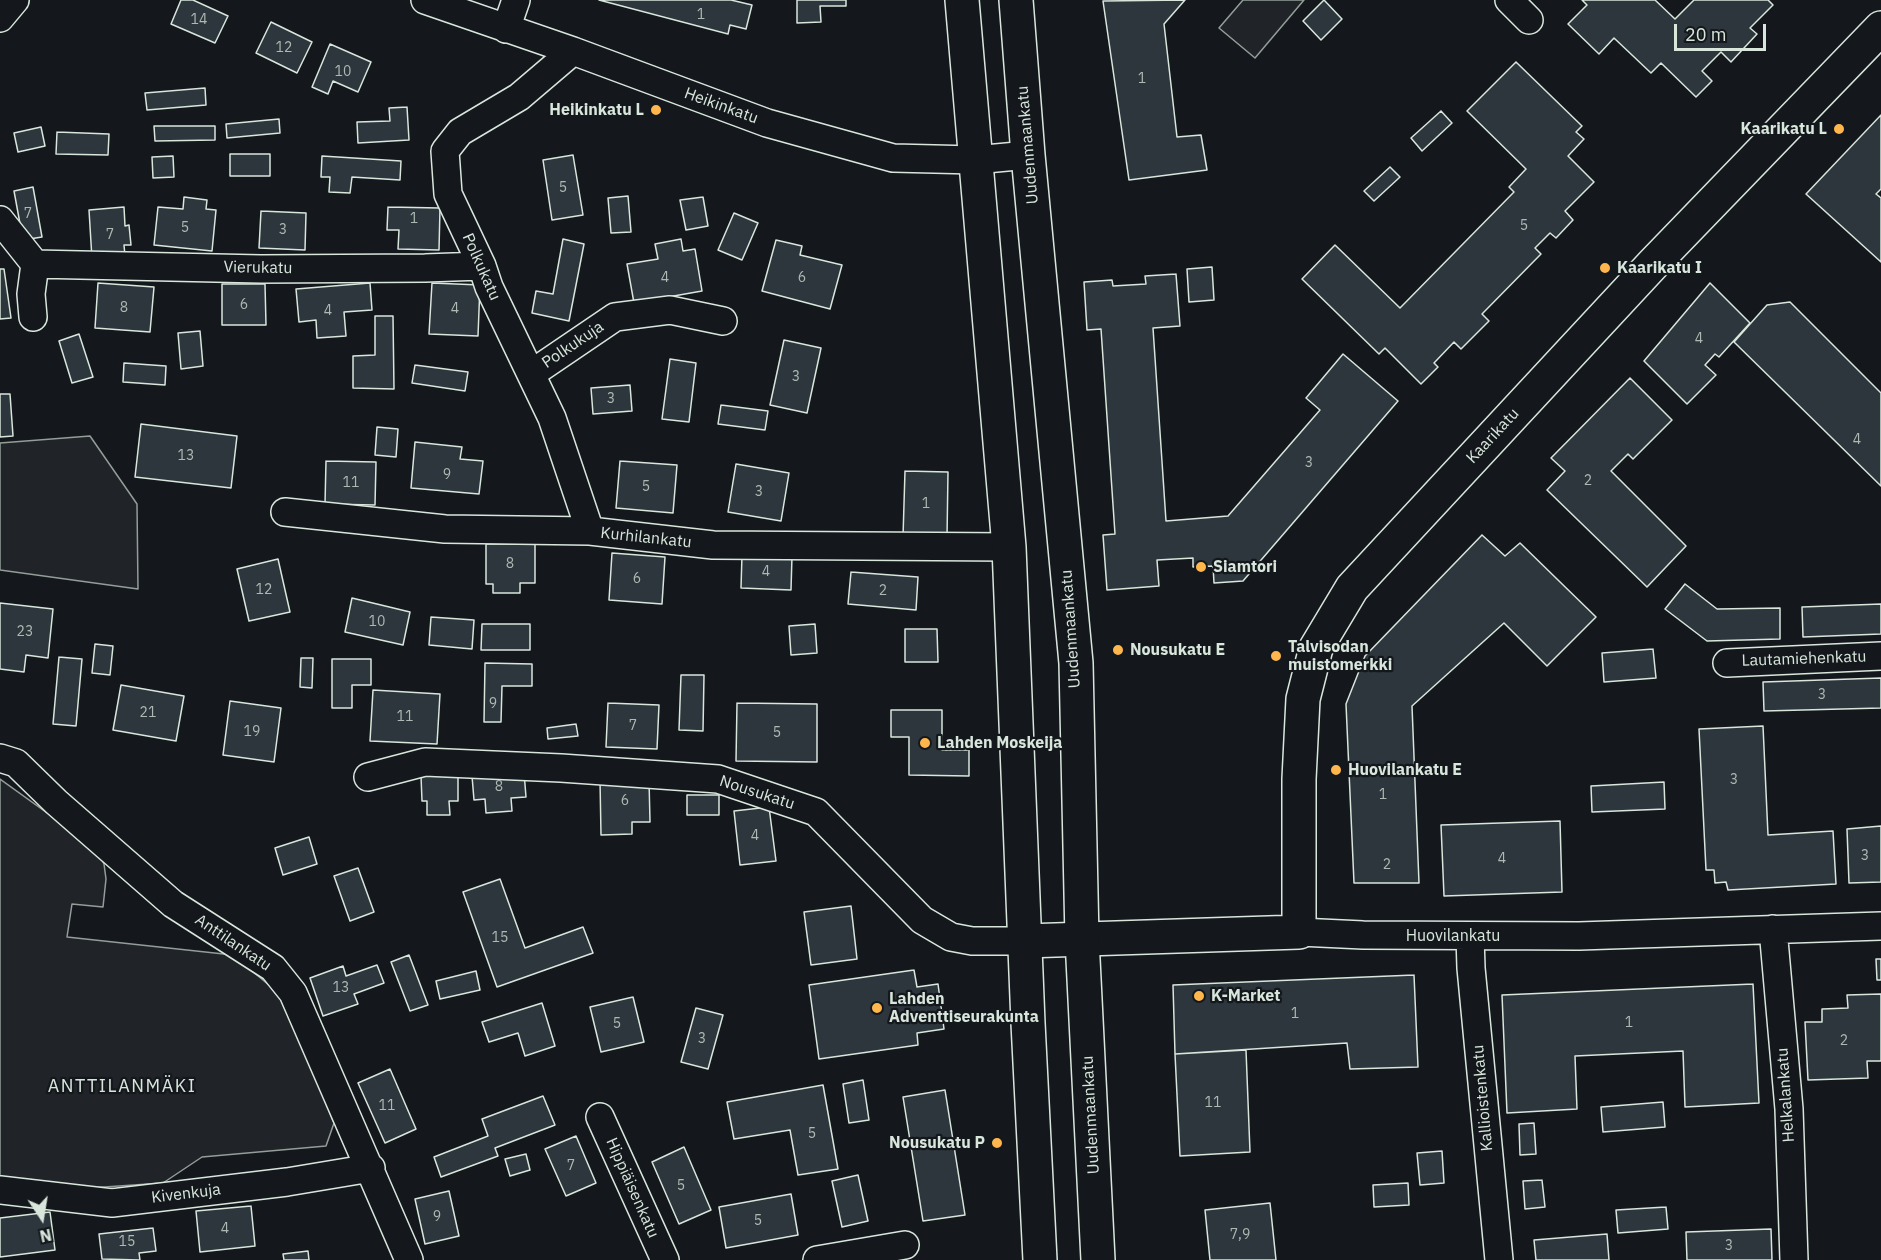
<!DOCTYPE html>
<meta charset="utf-8">
<style>
body{margin:0}
#map{position:relative;width:1881px;height:1260px;overflow:hidden;background:#14181c;font-family:"IBM Plex Sans",sans-serif}
canvas{display:block}
.north{position:absolute;left:12px;top:1188px;width:60px;height:60px;-webkit-text-stroke:4px #14181c;paint-order:stroke;rotate:168deg;font-size:16px;font-weight:700;line-height:24px;text-align:center;color:#d8e6dc}
.north::after{content:'';display:block;margin:auto;width:21px;height:27px;background:#d8e6dc;clip-path:polygon(50% 0,100% 100%,50% 72%,0 100%)}
.scale{position:absolute;left:1674px;top:24px;width:92px;height:27px;box-sizing:border-box;border:3px solid #d8e6dc;border-top:0;padding-left:8px;font-size:18px;line-height:21px;white-space:nowrap;color:#d8e6dc;-webkit-text-stroke:4px #14181c;paint-order:stroke}
</style>
<div id="map">
<canvas width="1881" height="1260"></canvas>
<div class="north">N</div>
<div class="scale">20 m</div>
</div>
<script>
const ctx = document.querySelector('canvas').getContext('2d');
ctx.lineJoin = 'round';
function paint(path, color) { ctx.fillStyle = color; ctx.fill(path, 'evenodd'); }
const toPath = rows => new Path2D(rows.map(r => 'M' + r).join(''));
function strokePath(path, color, width, dash) { ctx.strokeStyle = color; ctx.lineWidth = width; ctx.lineCap = dash ? 'butt' : 'round'; ctx.setLineDash(dash || []); ctx.stroke(path); }
function drawText(font, color, halo, rows, align = 'center') {
  ctx.font = font + ' "IBM Plex Sans",sans-serif'; ctx.lineWidth = 4.5; ctx.setLineDash([]); ctx.textBaseline = 'middle'; ctx.strokeStyle = halo; ctx.fillStyle = color; for (const [text, x, y, turn = 0] of rows) {
    ctx.save(); ctx.translate(x, y); ctx.rotate((+turn || 0) * Math.PI / 180); ctx.textAlign = isNaN(turn) ? turn : align; if (halo) ctx.strokeText(text, 0, 0); ctx.fillText(text, 0, 0); ctx.restore();
  }
}
const green = toPath([
 [1243,0,1304,0,1255,58,1219,28,1243,0],
 [90,436,137,504,138,589,0,570,0,443,90,436],
 [0,779,82,838,98,851,104,864,106,879,103,907,72,904,67,937,233,955,282,996,334,1123,326,1146,202,1157,163,1183,60,1190,0,1180,0,779]
]);
paint(green, '#202428');
strokePath(green, '#939e99', 1.5);
const building = toPath([
 [181,0,193,0,228,16,215,43,171,24,181,0],
 [599,0,731,0,752,5,746,29,730,25,728,34,599,0],
 [797,0,846,0,846,6,820,6,821,22,797,23,797,0],
 [1185,0,1164,24,1177,137,1201,135,1207,170,1129,180,1103,1,1185,0],
 [1324,0,1342,19,1321,40,1303,21,1324,0],
 [1582,0,1655,0,1675,19,1694,0,1768,0,1773,5,1750,28,1757,34,1731,62,1721,52,1702,71,1712,81,1696,97,1661,63,1651,73,1614,38,1599,54,1568,24,1587,5,1582,0],
 [271,22,312,42,297,73,256,53,271,22],
 [330,44,371,62,358,92,333,81,328,94,312,87,330,44],
 [1516,62,1582,126,1576,132,1584,139,1568,156,1594,182,1565,211,1573,220,1556,238,1550,233,1535,248,1541,254,1482,314,1489,321,1461,349,1454,342,1434,363,1438,367,1421,384,1385,348,1379,354,1302,279,1335,245,1400,308,1514,192,1509,187,1526,169,1467,111,1516,62],
 [205,88,206,105,147,110,145,93,205,88],
 [407,107,409,140,358,143,357,122,390,121,389,108,407,107],
 [1441,111,1452,123,1422,151,1411,138,1441,111],
 [1881,115,1881,189,1876,194,1881,198,1881,262,1806,194,1881,115],
 [279,119,280,133,227,138,226,124,279,119],
 [154,126,215,126,215,140,155,141,154,126],
 [41,127,45,146,18,152,14,133,41,127],
 [57,132,109,134,108,155,56,154,57,132],
 [230,154,270,154,270,176,230,176,230,154],
 [573,155,583,215,552,220,543,160,573,155],
 [173,156,174,177,153,178,152,157,173,156],
 [322,156,401,161,400,180,352,177,350,193,329,192,330,177,321,177,322,156],
 [1390,167,1400,177,1374,201,1364,191,1390,167],
 [33,187,42,237,23,240,14,191,33,187],
 [628,196,631,232,611,233,608,198,628,196],
 [184,197,207,200,206,209,216,210,212,251,154,245,158,207,183,209,184,197],
 [703,197,708,226,686,230,680,200,703,197],
 [124,207,125,226,129,225,131,245,124,245,125,256,92,259,89,210,124,207],
 [388,207,440,208,439,250,398,249,399,230,387,230,388,207],
 [261,211,306,213,305,250,259,248,261,211],
 [734,213,758,223,742,260,718,250,734,213],
 [563,239,584,244,569,321,532,313,536,291,553,294,563,239],
 [681,239,683,251,695,249,702,291,634,303,627,264,658,259,655,244,681,239],
 [776,240,802,246,800,255,842,265,830,309,762,291,776,240],
 [1212,267,1214,300,1189,302,1187,269,1212,267],
 [0,269,4,269,11,318,0,319,0,269],
 [1176,274,1180,326,1153,328,1166,521,1228,516,1320,410,1306,398,1343,354,1398,401,1243,581,1214,583,1213,566,1193,567,1193,558,1157,560,1159,586,1107,590,1103,535,1115,534,1101,329,1087,330,1084,282,1112,280,1113,286,1146,284,1145,276,1176,274],
 [98,283,154,287,150,332,95,328,98,283],
 [370,283,372,310,344,312,346,336,317,338,316,320,299,322,296,289,370,283],
 [432,283,480,285,478,336,429,334,432,283],
 [1710,283,1750,323,1719,357,1715,354,1705,365,1716,375,1687,404,1644,361,1710,283],
 [222,284,265,284,266,325,222,325,222,284],
 [1790,302,1881,393,1881,486,1734,342,1767,305,1790,302],
 [375,316,393,316,394,389,353,388,353,356,375,355,375,316],
 [200,331,203,366,181,369,178,333,200,331],
 [79,334,93,377,72,383,59,341,79,334],
 [784,340,821,348,807,413,770,405,784,340],
 [670,359,696,363,689,422,662,419,670,359],
 [124,363,166,366,165,385,123,382,124,363],
 [415,365,468,372,465,391,412,383,415,365],
 [1630,378,1672,420,1633,459,1628,454,1611,471,1686,546,1647,587,1547,490,1565,471,1551,458,1630,378],
 [630,385,632,411,593,414,591,388,630,385],
 [0,394,10,394,13,436,0,437,0,394],
 [721,405,768,411,765,430,718,424,721,405],
 [141,424,237,436,231,488,135,477,141,424],
 [377,427,398,429,396,457,375,455,377,427],
 [415,442,462,447,460,459,483,461,479,494,411,488,415,442],
 [326,461,376,462,375,505,325,504,326,461],
 [620,461,677,465,673,513,616,508,620,461],
 [736,464,789,473,781,521,728,512,736,464],
 [905,471,948,472,947,538,903,537,905,471],
 [1482,535,1505,556,1520,543,1596,617,1547,666,1504,623,1412,706,1419,883,1354,883,1346,704,1365,656,1482,535],
 [486,544,535,544,535,583,520,583,520,593,493,593,493,584,486,584,486,544],
 [612,553,665,557,662,604,609,600,612,553],
 [742,555,792,556,791,590,741,588,742,555],
 [278,559,290,612,249,621,237,569,278,559],
 [851,572,918,577,916,610,848,604,851,572],
 [1685,584,1717,609,1780,608,1780,639,1707,641,1665,609,1685,584],
 [352,598,410,612,403,645,345,632,352,598],
 [0,603,53,609,48,658,26,655,24,672,0,669,0,603],
 [1881,604,1881,634,1803,637,1802,607,1881,604],
 [431,617,474,620,472,649,429,645,431,617],
 [482,624,530,624,530,650,481,650,482,624],
 [815,624,817,653,791,655,789,626,815,624],
 [905,629,937,629,938,662,905,662,905,629],
 [95,644,113,646,110,675,92,673,95,644],
 [1653,649,1656,678,1604,682,1602,653,1653,649],
 [59,657,82,659,76,726,53,724,59,657],
 [301,658,313,658,312,688,300,687,301,658],
 [332,659,371,659,371,685,352,685,352,708,332,708,332,659],
 [485,663,532,664,532,686,502,686,501,722,484,722,485,663],
 [681,675,704,675,703,731,679,730,681,675],
 [1881,678,1881,708,1764,711,1763,682,1881,678],
 [121,685,184,696,176,741,113,730,121,685],
 [373,690,440,694,437,744,370,741,373,690],
 [230,701,281,708,274,762,223,755,230,701],
 [608,703,659,705,657,749,606,747,608,703],
 [737,703,817,704,817,762,736,761,737,703],
 [891,710,942,710,942,750,969,750,969,776,909,775,909,737,891,737,891,710],
 [576,724,578,736,548,739,547,728,576,724],
 [1763,726,1768,835,1833,831,1836,884,1728,890,1726,882,1715,883,1714,870,1706,870,1699,729,1763,726],
 [524,772,526,797,511,798,512,811,486,813,485,799,474,800,472,776,524,772],
 [421,776,458,776,458,801,449,801,450,815,427,815,427,801,422,801,421,776],
 [600,780,649,780,650,822,632,822,632,834,601,835,600,780],
 [1664,782,1665,809,1592,812,1591,786,1664,782],
 [687,795,719,795,719,815,687,815,687,795],
 [769,807,776,861,740,865,734,811,769,807],
 [1560,821,1562,892,1444,896,1441,825,1560,821],
 [1881,826,1881,882,1849,883,1847,829,1881,826],
 [309,837,317,864,283,875,275,848,309,837],
 [358,868,374,912,350,921,334,876,358,868],
 [500,879,525,948,583,927,593,953,497,987,463,892,500,879],
 [851,906,857,959,811,965,804,912,851,906],
 [409,955,428,1005,410,1011,391,962,409,955],
 [1876,959,1881,959,1881,980,1877,980,1876,959],
 [377,965,384,983,354,994,358,1004,323,1016,310,978,343,966,346,976,377,965],
 [914,970,917,987,938,984,944,1029,917,1033,918,1045,819,1059,809,985,914,970],
 [476,971,480,990,440,999,436,981,476,971],
 [1414,975,1418,1067,1350,1069,1347,1043,1175,1054,1173,985,1414,975],
 [1753,984,1759,1103,1685,1107,1683,1051,1575,1056,1577,1109,1507,1113,1502,995,1753,984],
 [1881,994,1881,1061,1867,1061,1868,1078,1808,1080,1805,1022,1822,1022,1822,1009,1848,1008,1847,995,1881,994],
 [633,997,644,1042,601,1052,590,1007,633,997],
 [542,1003,555,1046,525,1056,518,1033,489,1042,482,1022,542,1003],
 [696,1008,723,1015,708,1069,681,1062,696,1008],
 [1246,1050,1250,1152,1180,1156,1175,1054,1246,1050],
 [390,1069,416,1129,385,1143,358,1083,390,1069],
 [863,1080,869,1120,849,1123,843,1084,863,1080],
 [823,1085,838,1169,798,1175,790,1130,734,1139,727,1102,823,1085],
 [945,1090,965,1215,923,1221,903,1097,945,1090],
 [543,1096,555,1125,495,1148,498,1156,441,1177,434,1157,488,1136,482,1119,543,1096],
 [1663,1102,1665,1127,1603,1132,1601,1107,1663,1102],
 [1534,1123,1536,1154,1520,1155,1519,1124,1534,1123],
 [576,1136,596,1183,566,1196,545,1149,576,1136],
 [684,1147,711,1210,679,1224,652,1162,684,1147],
 [1442,1151,1444,1183,1420,1185,1417,1153,1442,1151],
 [526,1154,530,1170,510,1176,505,1159,526,1154],
 [858,1175,868,1221,842,1227,832,1181,858,1175],
 [1542,1180,1545,1207,1525,1209,1523,1181,1542,1180],
 [1408,1183,1409,1205,1374,1207,1373,1185,1408,1183],
 [449,1191,459,1236,425,1244,415,1199,449,1191],
 [791,1194,798,1235,726,1248,719,1207,791,1194],
 [1270,1203,1276,1260,1210,1260,1205,1210,1270,1203],
 [251,1206,255,1246,200,1252,196,1211,251,1206],
 [1666,1207,1668,1229,1618,1233,1616,1210,1666,1207],
 [50,1212,55,1250,0,1257,0,1218,50,1212],
 [153,1228,156,1251,139,1253,140,1260,102,1259,99,1234,153,1228],
 [1771,1229,1772,1260,1687,1260,1686,1232,1771,1229],
 [1607,1234,1609,1260,1536,1260,1534,1240,1607,1234],
 [308,1251,309,1260,284,1260,283,1254,308,1251]
]);
paint(building, '#2c363c');
strokePath(building, '#d8e6dc', 1.5);
const street = toPath([
 [425,0,573,51,767,123,893,158,975,160,1028,155],
 [1509,0,1529,20],
 [0,18,15,0],
 [506,29,516,0],
 [573,51,519,97,460,132,445,151,448,194,482,266,489,287,552,418,590,531],
 [0,220,35,264,261,269,425,268,482,266],
 [33,317,31,294,35,264],
 [531,374,615,317,670,310,723,321],
 [285,512,445,529,590,531,713,545,1009,547],
 [1727,663,1881,656],
 [0,758,16,763,56,802,173,904,273,968,293,993,409,1260],
 [368,777,425,762,561,768,718,779,816,812,922,920,951,937,972,941,1025,941],
 [1773,929,1789,1109,1794,1260],
 [1299,932,1363,935,1579,936,1881,926],
 [1470,936,1471,968,1499,1260],
 [600,1117,665,1260],
 [0,1190,112,1203,287,1182,371,1168],
 [817,1260,905,1245]
]);
const secondary = toPath([
 [1025,941,1299,932,1299,779,1303,699,1316,648,1352,588,1653,264,1881,28]
]);
const primary = toPath([
 [962,0,1009,547,1028,1023,1040,1260],
 [1016,0,1028,155,1076,663,1082,939,1098,1260]
]);
strokePath(street, '#d8e6dc', 30);
strokePath(secondary, '#d8e6dc', 36);
strokePath(primary, '#d8e6dc', 36);
strokePath(street, '#14181c', 27);
strokePath(secondary, '#14181c', 33);
strokePath(primary, '#14181c', 33);
for (const [x, y, r, color] of [
 [656,110,6,"#ffb74d"],
 [1839,129,6,"#ffb74d"],
 [1605,268,6,"#ffb74d"],
 [1201,567,6,"#ffb74d"],
 [1118,650,6,"#ffb74d"],
 [1276,656,6,"#ffb74d"],
 [925,743,6,"#ffb74d"],
 [1336,770,6,"#ffb74d"],
 [1199,996,6,"#ffb74d"],
 [877,1008,6,"#ffb74d"],
 [997,1143,6,"#ffb74d"]
]) { const dot = new Path2D(); dot.arc(x, y, r, 0, 2 * Math.PI); ctx.fillStyle = color; ctx.fill(dot); strokePath(dot, '#14181c', 2); }
drawText('14px', '#adbab4', null, [
 ["1",701,15],
 ["14",199,20],
 ["12",284,48],
 ["10",343,72],
 ["1",1142,79],
 ["5",563,188],
 ["7",28,214],
 ["1",414,219],
 ["5",1524,226],
 ["5",185,228],
 ["3",283,230],
 ["7",110,235],
 ["4",665,278],
 ["6",802,278],
 ["6",244,305],
 ["8",124,308],
 ["4",455,309],
 ["4",328,311],
 ["4",1699,339],
 ["3",796,377],
 ["3",611,399],
 ["4",1857,440],
 ["13",186,456],
 ["3",1309,463],
 ["9",447,475],
 ["2",1588,481],
 ["11",351,483],
 ["5",646,487],
 ["3",759,492],
 ["1",926,504],
 ["8",510,564],
 ["4",766,572],
 ["6",637,579],
 ["12",264,590],
 ["2",883,591],
 ["10",377,622],
 ["23",25,632],
 ["3",1822,695],
 ["9",493,704],
 ["21",148,713],
 ["11",405,717],
 ["7",633,726],
 ["19",252,732],
 ["5",777,733],
 ["3",1734,780],
 ["8",499,787],
 ["1",1383,795],
 ["6",625,801],
 ["4",755,836],
 ["3",1865,856],
 ["4",1502,859],
 ["2",1387,865],
 ["15",500,938],
 ["13",341,988],
 ["1",1295,1014],
 ["1",1629,1023],
 ["5",617,1024],
 ["3",702,1039],
 ["2",1844,1041],
 ["11",1213,1103],
 ["11",387,1106],
 ["5",812,1134],
 ["7",571,1166],
 ["5",681,1186],
 ["9",437,1217],
 ["5",758,1221],
 ["4",225,1229],
 ["7,9",1240,1235],
 ["15",127,1242],
 ["3",1729,1246]
]);
drawText('16px', '#d8e6dc', '#14181c', [
 ["Heikinkatu",721,106,20],
 ["Uudenmaankatu",1028,145,-95],
 ["Polkukatu",481,267,66],
 ["Vierukatu",258,268,1],
 ["Polkukuja",573,345,-34],
 ["Kaarikatu",1493,436,-47],
 ["Kurhilankatu",646,538,6],
 ["Uudenmaankatu",1071,629,-94],
 ["Lautamiehenkatu",1804,659,-2],
 ["Nousukatu",757,793,18],
 ["Huovilankatu",1453,936],
 ["Anttilankatu",233,943,34],
 ["Helkalankatu",1786,1095,-94],
 ["Kallioistenkatu",1483,1098,-95],
 ["Uudenmaankatu",1091,1115,-93],
 ["Hippiäisenkatu",632,1188,66],
 ["Kivenkuja",186,1194,-7]
]);
drawText('bold 16px', '#d8e6dc', '#14181c', [
 ["Heikinkatu L",644,110,"right"],
 ["Kaarikatu L",1827,129,"right"],
 ["Kaarikatu I",1617,268],
 ["Siamtori",1213,567],
 ["Talvisodan",1288,647],
 ["muistomerkki",1288,665],
 ["Nousukatu E",1130,650],
 ["Lahden Moskeija",937,743],
 ["Huovilankatu E",1348,770],
 ["K-Market",1211,996],
 ["Lahden",889,999],
 ["Adventtiseurakunta",889,1017],
 ["Nousukatu P",985,1143,"right"]
], 'left');
ctx.letterSpacing = '1.5px';
drawText('18px', '#d8e6dc', '#14181c', [
 ["ANTTILANMÄKI",122,1087]
]);
ctx.letterSpacing = '0px';
</script>
